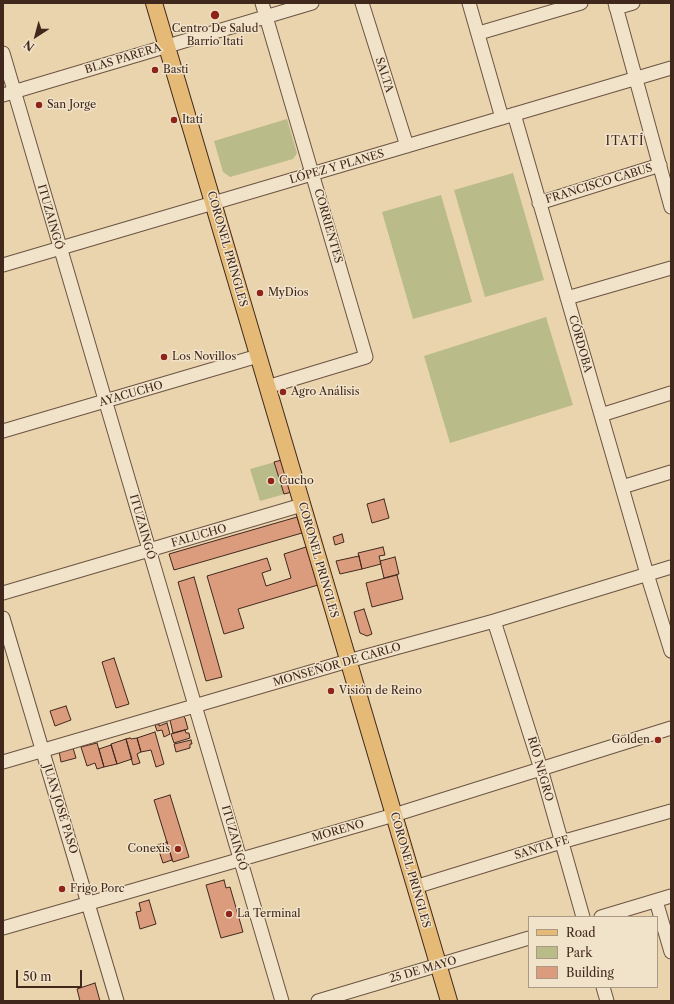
<!DOCTYPE html>
<meta charset="utf-8">
<style>
body{margin:0}
#map{position:relative;width:674px;height:1004px;overflow:hidden;background:#ead4ae;font-family:"Libre Caslon Text",serif}
canvas{display:block}
.frame{position:absolute;inset:0;border:4px solid #41281d;pointer-events:none}
.legend{position:absolute;left:528px;top:916px;width:130px;height:72px;box-sizing:border-box;background:#f1e3ca;border:1px solid #ab9885;margin:0;padding:5px 7px;list-style:none;font-size:12px;color:#41281d}
.legend li{display:flex;align-items:center;gap:8px;height:20px}
.legend b{width:20px;border:1px solid #ab9885}
.north{position:absolute;left:16px;top:16px;width:40px;height:40px;-webkit-text-stroke:3px #f1e3ca;paint-order:stroke;rotate:216deg;font-size:11px;font-weight:700;line-height:16px;text-align:center;color:#41281d}
.north::after{content:'';display:block;margin:auto;width:14px;height:18px;background:#41281d;clip-path:polygon(50% 0,100% 100%,50% 72%,0 100%)}
.scale{position:absolute;left:16px;top:970px;width:66px;height:18px;box-sizing:border-box;border:2px solid #41281d;border-top:0;padding-left:5px;font-size:12px;line-height:14px;white-space:nowrap;color:#41281d;-webkit-text-stroke:3px #f1e3ca;paint-order:stroke}
</style>
<div id="map">
<canvas width="674" height="1004"></canvas>
<div class="frame"></div>
<ul class="legend">
<li><b style="height:5px;background:#e5ba77"></b>Road</li>
<li><b style="height:11px;background:#b9bc89"></b>Park</li>
<li><b style="height:11px;background:#db9c7d"></b>Building</li>
</ul>
<div class="north">N</div>
<div class="scale">50 m</div>
</div>
<script>
const ctx = document.querySelector('canvas').getContext('2d');
ctx.lineJoin = 'round';
function paint(path, color) { ctx.fillStyle = color; ctx.fill(path, 'evenodd'); }
const toPath = rows => new Path2D(rows.map(r => 'M' + r).join(''));
function strokePath(path, color, width, dash) { ctx.strokeStyle = color; ctx.lineWidth = width; ctx.lineCap = dash ? 'butt' : 'round'; ctx.setLineDash(dash || []); ctx.stroke(path); }
function drawText(font, color, halo, rows, align = 'center') {
  ctx.font = font + ' "Libre Caslon Text",serif'; ctx.lineWidth = 3; ctx.setLineDash([]); ctx.textBaseline = 'middle'; ctx.strokeStyle = halo; ctx.fillStyle = color; for (const [text, x, y, turn = 0] of rows) {
    ctx.save(); ctx.translate(x, y); ctx.rotate((+turn || 0) * Math.PI / 180); ctx.textAlign = isNaN(turn) ? turn : align; if (halo) ctx.strokeText(text, 0, 0); ctx.fillText(text, 0, 0); ctx.restore();
  }
}
paint(toPath([
 [287,119,297,153,293,159,230,177,223,172,214,141],
 [513,173,544,280,485,297,454,190],
 [441,195,472,302,413,319,382,212],
 [546,317,573,405,450,443,424,356],
 [282,460,292,492,260,501,250,469]
]), '#b9bc89');
const building = toPath([
 [282,460,292,492,284,494,274,462,282,460],
 [384,499,389,518,372,523,367,504,384,499],
 [297,517,302,533,174,570,169,554,297,517],
 [342,534,344,542,335,545,333,537,342,534],
 [306,547,318,585,238,609,244,628,224,634,207,576,267,558,271,570,262,573,266,586,291,578,284,554,306,547],
 [383,547,385,555,379,556,381,564,362,569,358,553,383,547],
 [359,556,362,569,340,574,336,561,359,556],
 [395,557,399,574,384,578,380,561,395,557],
 [397,575,403,599,372,607,366,583,397,575],
 [194,577,222,677,206,681,178,582,194,577],
 [364,609,372,634,367,636,360,633,354,612,364,609],
 [114,658,129,704,116,708,102,662,114,658],
 [66,706,71,720,55,726,50,711,66,706],
 [183,716,185,718,188,729,173,733,170,720,183,716],
 [167,723,170,734,164,737,162,730,157,731,155,725,159,724,159,726,167,723],
 [185,730,186,733,189,733,190,738,174,743,171,734,185,730],
 [155,732,164,764,156,767,151,750,141,752,137,738,155,732],
 [130,738,131,739,137,738,141,752,137,754,140,763,133,765,126,739,130,738],
 [126,739,132,759,117,764,111,744,126,739],
 [191,740,192,744,190,744,190,748,176,752,174,744,191,740],
 [97,743,104,767,97,769,95,763,87,766,81,747,97,743],
 [111,745,117,764,104,767,99,749,111,745],
 [73,748,76,758,61,762,59,751,73,748],
 [170,795,189,857,173,862,154,800,170,795],
 [167,842,172,860,163,863,157,845,167,842],
 [224,880,226,888,230,887,243,932,221,938,206,885,224,880],
 [149,900,156,924,140,929,136,912,141,911,139,903,149,900],
 [95,983,100,1001,80,1001,77,989,95,983]
]);
paint(building, '#db9c7d');
strokePath(building, '#41281d', 1);
const minor = toPath([
 [262,3,366,357,267,387],
 [362,3,407,146],
 [469,3,502,118],
 [615,3,671,207],
 [616,8,633,3],
 [479,33,581,3],
 [3,53,282,1001],
 [3,95,312,3],
 [514,114,647,574,671,651],
 [539,203,660,165],
 [3,265,671,68],
 [567,298,671,268],
 [601,415,671,393],
 [3,431,258,356],
 [622,487,671,472],
 [3,593,302,505],
 [3,618,117,1001],
 [494,621,541,769,583,917],
 [3,762,348,661,494,621,671,567],
 [415,887,561,842,671,811],
 [656,901,671,952],
 [601,917,671,896],
 [3,928,394,815,671,728],
 [603,987,607,1001],
 [318,1001,529,938]
]);
const major = toPath([
 [154,3,449,1001]
]);
strokePath(minor, '#6b5341', 15);
strokePath(major, '#41281d', 18);
strokePath(minor, '#f1e3ca', 13);
strokePath(major, '#e5ba77', 16);
for (const [x, y, r, color] of [
 [215,15,5,"#8f2418"],
 [155,70,4,"#8f2418"],
 [39,105,4,"#8f2418"],
 [174,120,4,"#8f2418"],
 [260,293,4,"#8f2418"],
 [164,357,4,"#8f2418"],
 [283,392,4,"#8f2418"],
 [271,481,4,"#8f2418"],
 [331,691,4,"#8f2418"],
 [658,740,4,"#8f2418"],
 [178,849,4,"#8f2418"],
 [62,889,4,"#8f2418"],
 [229,914,4,"#8f2418"]
]) { const dot = new Path2D(); dot.arc(x, y, r, 0, 2 * Math.PI); ctx.fillStyle = color; ctx.fill(dot); strokePath(dot, '#f1e3ca', 1.5); }
drawText('11px', '#41281d', '#f1e3ca', [
 ["Centro De Salud",215,29,"center"],
 ["Barrio Itati",215,42,"center"],
 ["Basti",163,70],
 ["San Jorge",47,105],
 ["Itatí",182,120],
 ["MyDios",268,293],
 ["Los Novillos",172,357],
 ["Agro Análisis",291,392],
 ["Cucho",279,481],
 ["Visión de Reino",339,691],
 ["Golden",650,740,"right"],
 ["Conexis",170,849,"right"],
 ["Frigo Porc",70,889],
 ["La Terminal",237,914]
], 'left');
drawText('11px', '#41281d', '#f1e3ca', [
 ["BLAS PARERA",123,59,-17],
 ["SALTA",384,75,72],
 ["LÓPEZ Y PLANES",337,167,-16],
 ["FRANCISCO CABUS",599,184,-17],
 ["ITUZAINGÓ",50,217,74],
 ["CORRIENTES",328,226,74],
 ["CORONEL PRINGLES",227,249,74],
 ["CÓRDOBA",580,344,74],
 ["AYACUCHO",131,394,-16],
 ["ITUZAINGÓ",142,527,74],
 ["FALUCHO",199,536,-16],
 ["CORONEL PRINGLES",318,560,74],
 ["MONSEÑOR DE CARLO",337,665,-16],
 ["RÍO NEGRO",540,769,74],
 ["JUAN JOSÉ PASO",60,809,73],
 ["MORENO",338,831,-16],
 ["ITUZAINGÓ",234,838,74],
 ["SANTA FE",542,848,-17],
 ["CORONEL PRINGLES",410,870,74],
 ["25 DE MAYO",423,970,-16]
]);
ctx.letterSpacing = '1px';
drawText('12px', '#41281d', '#f1e3ca', [
 ["ITATÍ",625,142]
]);
ctx.letterSpacing = '0px';
</script>
